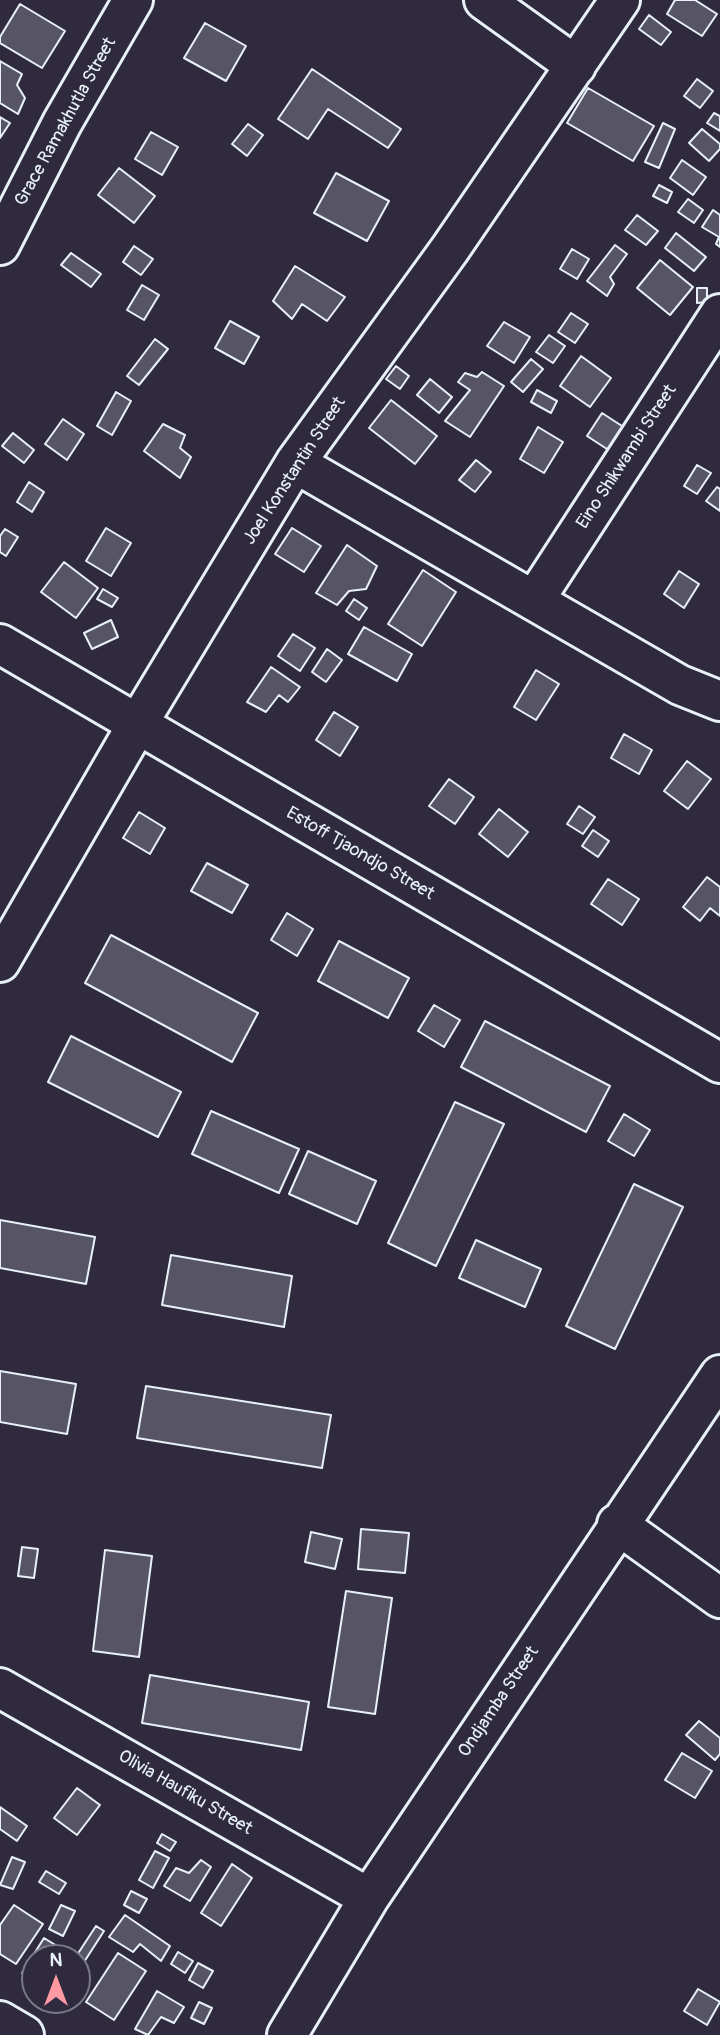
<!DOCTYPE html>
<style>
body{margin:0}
#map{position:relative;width:720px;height:2035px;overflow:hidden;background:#2f2a3d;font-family:Pangolin,sans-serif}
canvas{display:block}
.north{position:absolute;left:21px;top:1944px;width:70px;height:70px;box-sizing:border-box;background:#2f2a3d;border:2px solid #797a88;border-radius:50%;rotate:0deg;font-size:19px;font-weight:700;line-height:28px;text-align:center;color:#e8f1f8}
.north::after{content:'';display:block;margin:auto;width:24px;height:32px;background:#ff9aa2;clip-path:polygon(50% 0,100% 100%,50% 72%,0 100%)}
</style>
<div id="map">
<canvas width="720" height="2035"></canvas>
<div class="north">N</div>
</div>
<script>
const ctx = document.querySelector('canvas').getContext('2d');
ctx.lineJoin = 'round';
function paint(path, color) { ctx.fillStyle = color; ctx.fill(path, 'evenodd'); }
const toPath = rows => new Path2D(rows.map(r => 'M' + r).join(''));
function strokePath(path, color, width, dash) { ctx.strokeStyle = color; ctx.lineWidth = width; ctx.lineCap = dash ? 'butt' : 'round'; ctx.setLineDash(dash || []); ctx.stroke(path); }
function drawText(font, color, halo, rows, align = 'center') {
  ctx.font = font + ' Pangolin,sans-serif'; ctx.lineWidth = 5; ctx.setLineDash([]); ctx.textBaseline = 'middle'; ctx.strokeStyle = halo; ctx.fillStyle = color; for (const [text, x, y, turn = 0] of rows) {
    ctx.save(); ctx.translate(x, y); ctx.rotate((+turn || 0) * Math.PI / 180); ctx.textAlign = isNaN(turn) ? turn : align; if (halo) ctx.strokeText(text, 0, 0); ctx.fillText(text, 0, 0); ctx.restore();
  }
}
const building = toPath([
 [675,0,695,0,717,14,702,36,667,14,675,0],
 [20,4,65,31,42,68,0,43,0,37,20,4],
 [649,15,671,32,661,45,639,29,649,15],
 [205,23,246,46,226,81,184,58,205,23],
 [0,61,22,74,17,85,25,98,18,114,0,103,0,61],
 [312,69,401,129,388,148,328,109,308,139,278,119,312,69],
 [697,79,713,91,700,108,684,96,697,79],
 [588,88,654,126,633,161,567,123,588,88],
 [714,113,720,116,720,131,707,123,714,113],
 [0,117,10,123,0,138,0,117],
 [663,123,675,129,659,168,645,162,663,123],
 [248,124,263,135,247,156,232,144,248,124],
 [702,129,720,144,720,149,709,161,689,143,702,129],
 [151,132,178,147,162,175,135,159,151,132],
 [682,160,706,177,693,195,670,178,682,160],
 [119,168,155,196,134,223,98,195,119,168],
 [336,173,389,201,367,241,314,213,336,173],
 [659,185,672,192,667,203,653,196,659,185],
 [688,199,703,210,694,223,678,212,688,199],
 [713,210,720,215,720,247,716,244,719,237,702,227,713,210],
 [637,215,658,231,646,245,625,230,637,215],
 [676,233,706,257,694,271,665,248,676,233],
 [615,245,627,254,610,277,614,284,607,296,587,281,615,245],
 [134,246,153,259,141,275,123,262,134,246],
 [572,249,589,259,577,279,560,269,572,249],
 [71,253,101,274,91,287,61,265,71,253],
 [660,260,693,287,670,315,637,288,660,260],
 [295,266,345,297,327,321,302,304,292,319,273,301,295,266],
 [142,285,159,295,144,320,127,310,142,285],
 [697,288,707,288,707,302,697,303,697,288],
 [571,313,588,324,575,343,558,332,571,313],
 [230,321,259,337,244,364,215,348,230,321],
 [504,322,530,337,514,363,487,346,504,322],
 [549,335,565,346,553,363,536,352,549,335],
 [155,339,168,349,139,385,127,376,155,339],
 [581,356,611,378,590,407,560,386,581,356],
 [531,359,543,369,523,392,511,382,531,359],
 [396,366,409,376,400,389,386,379,396,366],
 [482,372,504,386,470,437,445,421,470,390,458,382,465,373,477,377,482,372],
 [430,379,452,397,439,413,417,395,430,379],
 [537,390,557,401,551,413,531,402,537,390],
 [116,392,131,401,112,435,97,426,116,392],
 [391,400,437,436,415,464,369,428,391,400],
 [602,413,625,428,610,451,587,436,602,413],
 [63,419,84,434,67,460,45,444,63,419],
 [163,424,185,435,180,448,191,457,180,478,144,451,163,424],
 [538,427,563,442,544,473,520,459,538,427],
 [13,433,34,450,24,463,2,446,13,433],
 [476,460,491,472,475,492,459,480,476,460],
 [697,465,711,473,697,494,684,486,697,465],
 [29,482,44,492,32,512,17,502,29,482],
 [717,487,720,489,720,511,706,501,717,487],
 [106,528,131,543,111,576,86,561,106,528],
 [292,528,321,546,304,572,275,554,292,528],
 [5,529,18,537,6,556,0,552,0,536,5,529],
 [347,545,377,566,366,589,349,591,337,605,316,593,347,545],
 [64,562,98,588,76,618,41,592,64,562],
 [423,570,456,592,422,646,388,624,423,570],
 [679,571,699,584,684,608,664,594,679,571],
 [103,589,118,598,112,607,97,599,103,589],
 [354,599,367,608,359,620,346,611,354,599],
 [111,620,118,637,92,649,84,633,111,620],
 [364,627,412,654,397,681,348,654,364,627],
 [293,634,315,648,300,671,278,656,293,634],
 [327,649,342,660,326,682,312,672,327,649],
 [271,667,300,687,288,702,279,695,266,712,247,702,271,667],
 [536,670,559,684,536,720,514,707,536,670],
 [334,712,358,727,340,756,316,740,334,712],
 [624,734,652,750,639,774,611,758,624,734],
 [687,761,711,779,688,809,664,791,687,761],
 [449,779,474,797,455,824,429,806,449,779],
 [579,806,595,817,583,834,567,824,579,806],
 [499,809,528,832,508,857,479,834,499,809],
 [139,812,165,828,150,854,123,838,139,812],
 [593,830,609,841,598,857,582,846,593,830],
 [207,863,248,885,232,913,191,891,207,863],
 [707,877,720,887,720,916,710,908,700,921,683,907,707,877],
 [608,879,639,899,622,925,591,904,608,879],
 [287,913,313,929,297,956,271,940,287,913],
 [111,935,258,1013,232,1062,85,983,111,935],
 [339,941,409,978,388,1018,318,981,339,941],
 [434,1005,460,1020,444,1047,418,1031,434,1005],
 [485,1021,610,1086,586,1132,461,1067,485,1021],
 [71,1036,181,1092,158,1137,48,1082,71,1036],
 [455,1102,504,1124,436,1266,388,1243,455,1102],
 [211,1111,299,1149,279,1193,192,1154,211,1111],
 [624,1114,650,1130,634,1156,608,1141,624,1114],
 [308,1151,376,1181,357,1224,289,1194,308,1151],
 [634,1184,683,1207,615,1349,566,1326,634,1184],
 [0,1220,95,1237,86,1284,0,1268,0,1220],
 [476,1240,541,1269,525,1307,459,1278,476,1240],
 [171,1255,292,1276,284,1327,162,1305,171,1255],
 [0,1371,76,1384,67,1434,0,1422,0,1371],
 [146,1386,331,1415,322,1468,137,1438,146,1386],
 [361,1529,409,1533,405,1573,358,1569,361,1529],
 [311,1532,342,1539,335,1569,305,1562,311,1532],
 [22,1547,38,1549,34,1578,18,1576,22,1547],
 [105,1550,152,1556,139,1657,93,1651,105,1550],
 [346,1591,392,1598,375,1714,328,1707,346,1591],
 [150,1675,309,1702,301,1750,142,1723,150,1675],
 [699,1721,720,1738,720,1754,715,1760,686,1735,699,1721],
 [682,1753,712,1771,695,1798,665,1780,682,1753],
 [77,1788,100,1805,77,1835,54,1818,77,1788],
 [0,1807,27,1826,17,1841,0,1829,0,1807],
 [162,1834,176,1842,170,1851,157,1843,162,1834],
 [155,1851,169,1858,153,1888,139,1880,155,1851],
 [12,1857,25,1862,13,1889,0,1885,12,1857],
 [201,1860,211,1867,190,1901,164,1886,176,1868,189,1873,201,1860],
 [232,1864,252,1878,221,1926,201,1913,232,1864],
 [46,1871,66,1883,59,1894,39,1882,46,1871],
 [131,1891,147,1899,139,1913,124,1905,131,1891],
 [14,1905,43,1924,16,1964,0,1954,0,1925,14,1905],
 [61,1905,75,1911,63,1936,49,1929,61,1905],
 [125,1915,170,1946,161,1961,140,1944,133,1952,109,1937,125,1915],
 [96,1926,104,1931,77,1973,75,1958,96,1926],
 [44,1938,57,1946,50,1958,35,1958,35,1981,22,1973,44,1938],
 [178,1952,193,1961,185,1973,171,1964,178,1952],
 [118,1953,146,1971,114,2020,86,2002,118,1953],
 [198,1963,213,1971,203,1988,189,1980,198,1963],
 [698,1989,720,2002,707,2025,684,2011,698,1989],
 [157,1991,184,2007,174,2023,161,2017,148,2035,135,2029,157,1991],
 [199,2002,212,2008,204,2024,191,2018,199,2002]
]);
paint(building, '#575565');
strokePath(building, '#e8f1f8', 2);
const street = toPath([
 [484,0,576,66],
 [0,245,62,123,133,0],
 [295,463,680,685,720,701],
 [535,599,720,314],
 [0,644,720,1063],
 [0,962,137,725,295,463,450,249,620,0],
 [617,1524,720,1598],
 [0,1688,369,1898],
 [0,2021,24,2035],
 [287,2035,369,1898,720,1375]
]);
strokePath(street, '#e8f1f8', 44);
strokePath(street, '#2f2a3d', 38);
drawText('18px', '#e8f1f8', '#2f2a3d', [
 ["Grace Ramakhutla Street",66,122,-61],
 ["Eino Shikwambi Street",627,457,-57],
 ["Joel Konstantin Street",295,471,-57],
 ["Estoff Tjaondjo Street",360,854,30],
 ["Ondjamba Street",499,1702,-56],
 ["Olivia Haufiku Street",185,1793,30]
]);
</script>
